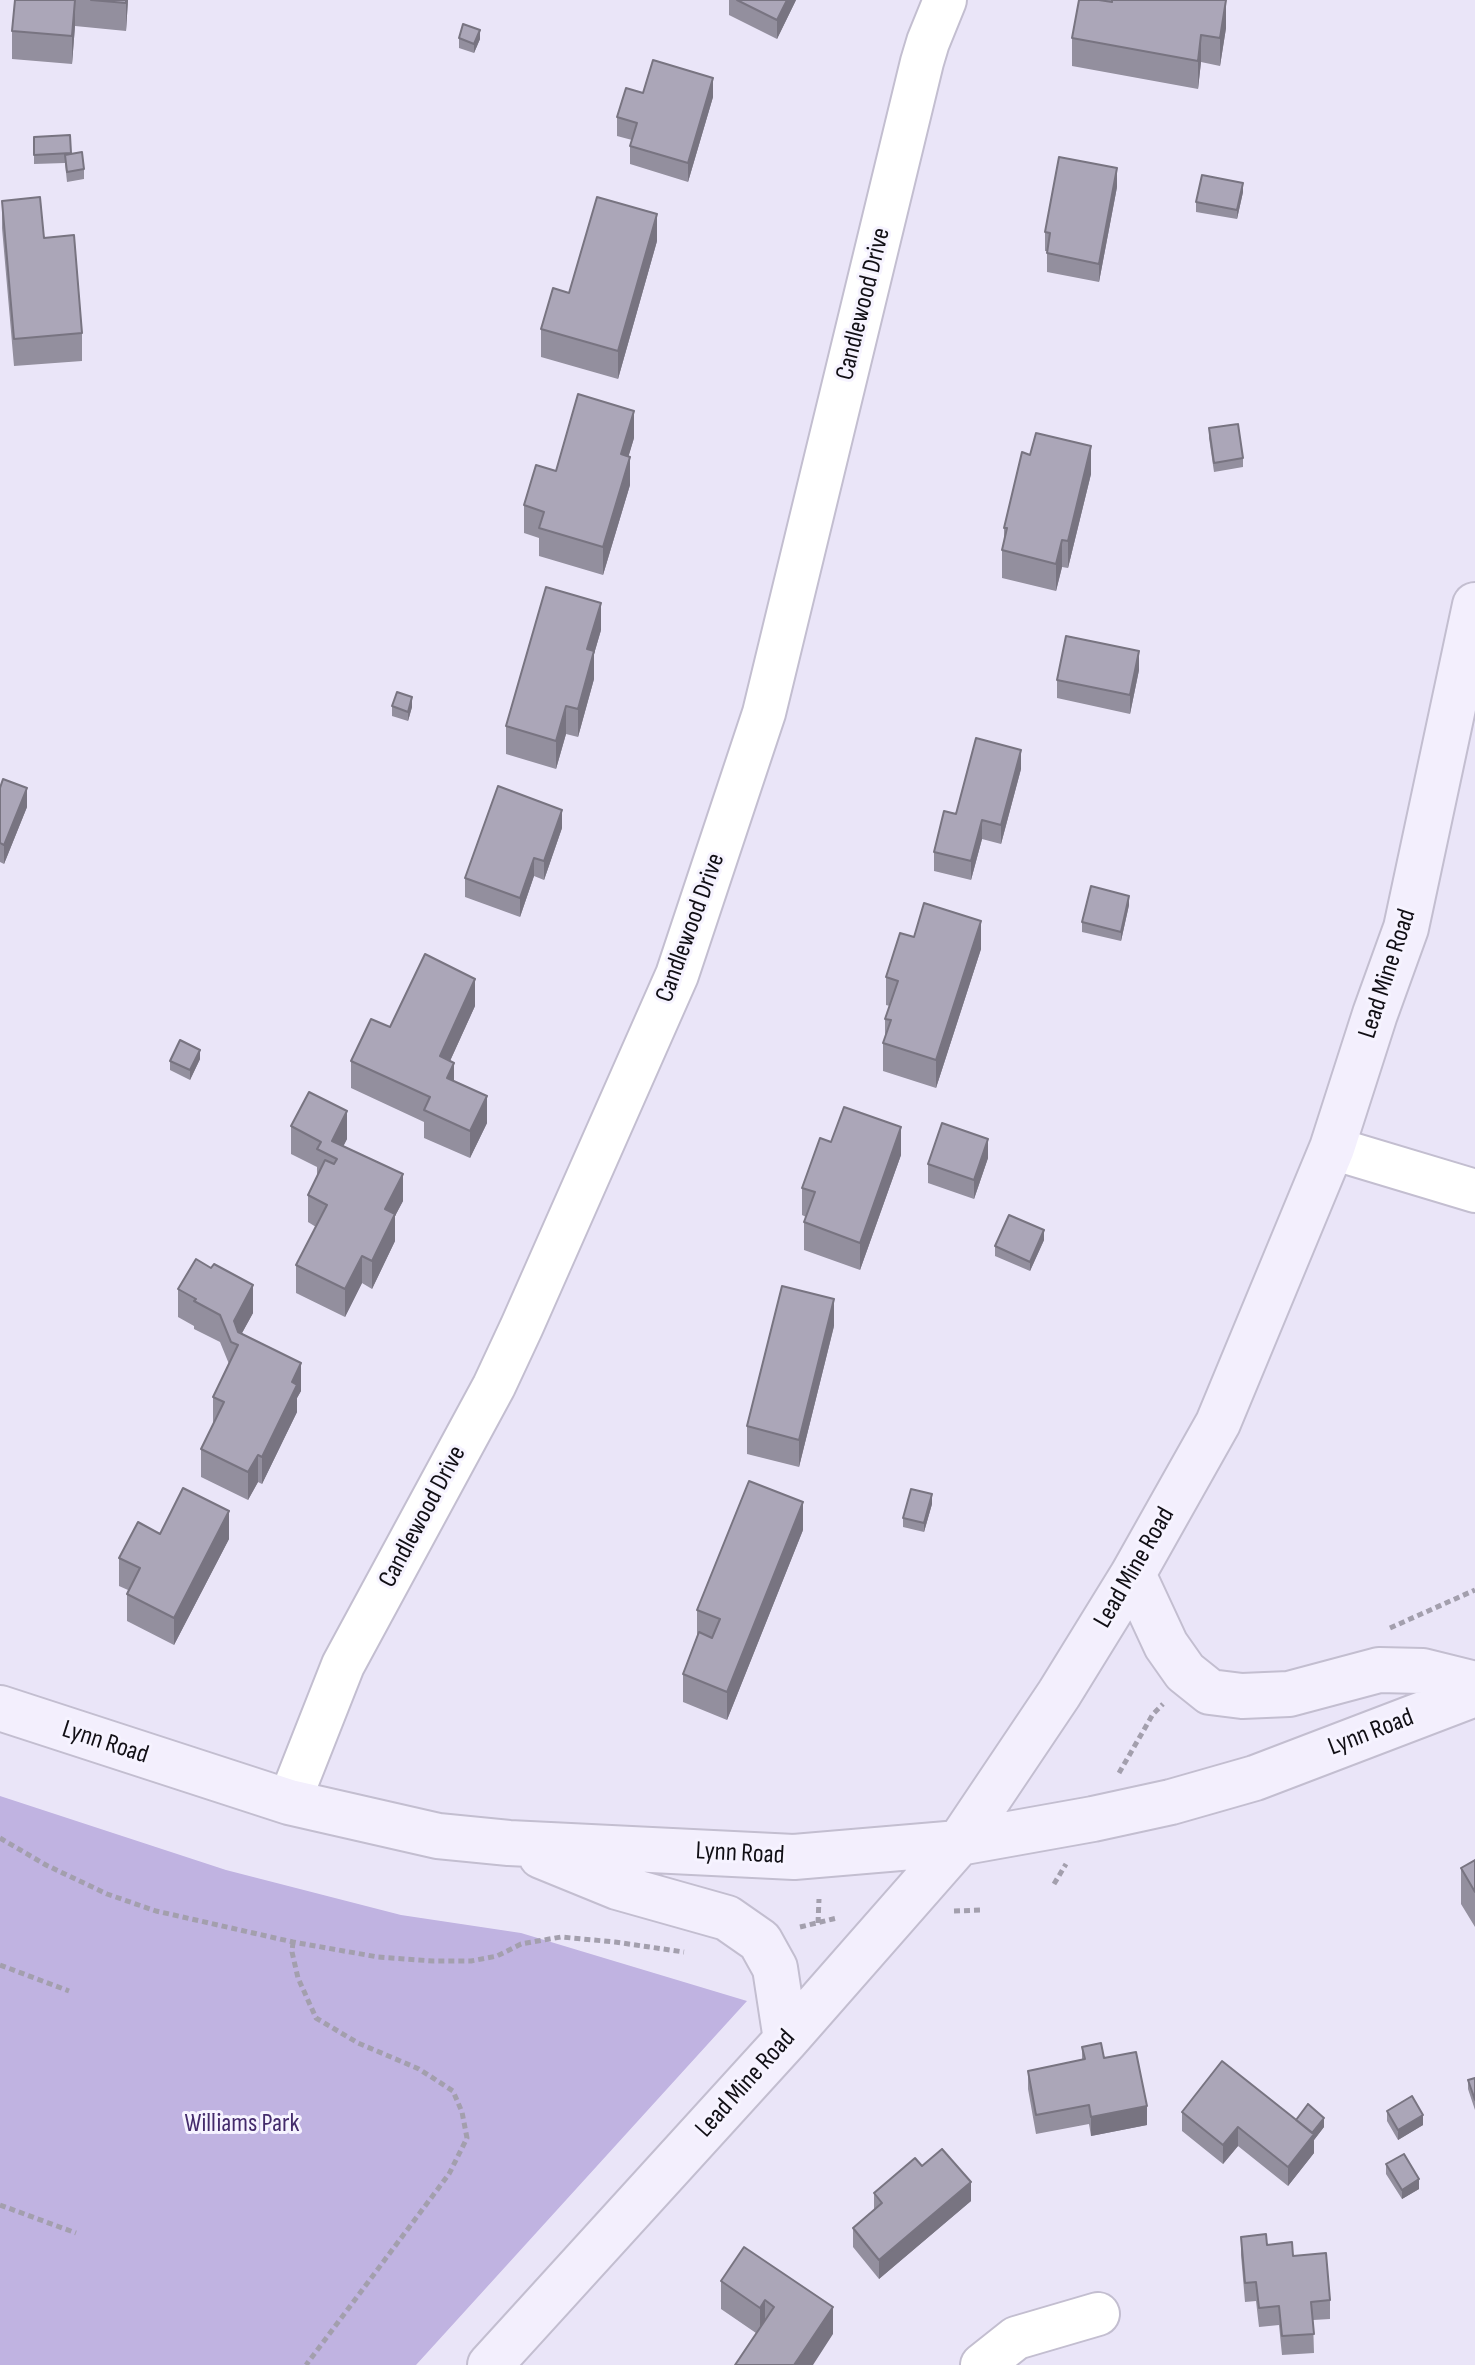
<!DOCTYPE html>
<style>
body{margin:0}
canvas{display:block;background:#eae5f8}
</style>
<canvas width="1475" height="2365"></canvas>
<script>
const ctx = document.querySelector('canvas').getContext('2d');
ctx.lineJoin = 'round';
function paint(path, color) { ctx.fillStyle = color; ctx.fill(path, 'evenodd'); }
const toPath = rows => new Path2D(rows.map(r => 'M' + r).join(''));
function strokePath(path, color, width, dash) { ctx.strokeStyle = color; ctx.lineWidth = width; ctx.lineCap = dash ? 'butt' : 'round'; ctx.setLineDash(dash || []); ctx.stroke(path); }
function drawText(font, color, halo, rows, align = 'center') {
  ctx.font = font + ' "Sofia Sans Condensed",sans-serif'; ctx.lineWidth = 6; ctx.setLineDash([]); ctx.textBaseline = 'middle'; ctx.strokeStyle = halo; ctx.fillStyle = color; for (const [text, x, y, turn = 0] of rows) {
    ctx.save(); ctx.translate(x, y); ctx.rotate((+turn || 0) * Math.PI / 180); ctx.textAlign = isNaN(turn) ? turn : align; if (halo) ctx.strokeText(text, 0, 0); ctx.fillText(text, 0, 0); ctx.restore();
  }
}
paint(toPath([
 [0,1796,226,1870,401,1915,521,1933,747,2001,416,2365,0,2365]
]), '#c0b3e1');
const minor = toPath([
 [1332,1148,1475,1191],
 [289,1802,343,1665,494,1386,522,1326,677,975,764,713,922,62,928,42,945,0],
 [982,2365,1016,2338,1098,2314]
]);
const secondary = toPath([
 [1133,1574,1166,1645,1185,1672,1210,1692,1242,1696,1289,1694,1379,1670,1423,1671,1475,1684],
 [0,1708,289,1802,438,1836,509,1843,794,1857,959,1843,1093,1819,1171,1802,1255,1778,1475,1694],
 [541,1856,617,1887,727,1918,760,1941,775,1968,786,2040],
 [490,2365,786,2040,959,1843,1059,1694,1133,1574,1218,1423,1332,1148,1375,1014,1406,928,1475,605]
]);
strokePath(minor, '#c3bed0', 46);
strokePath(secondary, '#c3bed0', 48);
strokePath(toPath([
 [1390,1628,1475,1590],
 [1119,1773,1153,1714,1163,1704],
 [0,1838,46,1865,107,1894,156,1911,293,1942,378,1957,433,1961,471,1961,497,1956,521,1944,561,1937,615,1942,684,1952],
 [1054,1884,1066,1864],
 [954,1911,983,1910],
 [818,1923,819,1899],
 [800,1927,837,1918],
 [293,1942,292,1952,298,1978,316,2018,358,2043,419,2069,453,2091,462,2112,467,2138,449,2174,306,2365],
 [0,1965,69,1991],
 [0,2205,76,2233]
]), '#a39fad', 5, [6, 4]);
strokePath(minor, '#fff', 42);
strokePath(secondary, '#f3effd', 44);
paint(toPath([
 [15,0,128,0,126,31,75,26,72,64,12,59,12,31],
 [729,0,796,0,777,39,729,15],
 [1103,0,1226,0,1226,28,1220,66,1201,62,1198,89,1072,66,1072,38],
 [459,38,480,39,474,53,459,48],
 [643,93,713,97,688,182,630,164,630,146,632,140,617,136,617,117],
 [34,137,71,153,84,169,84,179,67,182,65,163,34,164],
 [1117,187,1099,282,1047,272,1047,251,1045,251,1045,232],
 [1243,192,1237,219,1196,212,1196,202],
 [2,201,44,238,82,333,82,361,14,366,2,228],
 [657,241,618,379,541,357,541,329,569,293],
 [1209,428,1243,458,1243,467,1214,472,1209,438],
 [634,438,628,457,630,485,603,575,539,556,539,538,524,533,524,505,556,471],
 [1030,455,1091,474,1068,568,1062,567,1056,591,1002,578,1002,550,1004,541,1004,528],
 [601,630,594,654,594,679,578,737,566,734,556,769,506,754,506,726],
 [1139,670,1130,714,1057,698,1057,680],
 [392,706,412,707,408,721,392,716],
 [1021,769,1001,844,982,839,971,880,934,871,934,852,956,814],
 [0,788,27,807,4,864,0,862],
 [562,828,544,880,534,876,520,917,465,897,465,878],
 [1129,905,1121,941,1082,932,1082,922],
 [914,937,981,949,936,1088,883,1071,883,1043,885,1037,885,1019,890,1006,886,1005,886,977],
 [475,1006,450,1061,454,1081,487,1123,470,1158,424,1138,424,1122,351,1088,351,1061,390,1027],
 [200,1059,190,1080,170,1070,170,1061],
 [291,1126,347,1139,343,1146,403,1201,395,1216,395,1241,372,1289,362,1283,345,1317,296,1293,296,1265,316,1227,308,1222,308,1195,317,1177,317,1167,291,1154],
 [831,1142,901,1155,860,1270,804,1250,804,1222,806,1217,802,1215,802,1188],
 [988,1158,974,1199,928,1183,928,1164],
 [1044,1240,1030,1271,995,1256,995,1246],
 [178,1289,253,1313,242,1333,301,1391,297,1398,297,1412,262,1484,258,1482,248,1500,201,1477,201,1449,213,1424,213,1397,229,1364,220,1342,194,1329,194,1326,178,1317],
 [834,1326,799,1467,747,1454,747,1426],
 [932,1504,924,1532,903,1527,903,1518],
 [803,1530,727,1720,683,1702,683,1674,697,1636,697,1610],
 [160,1534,229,1539,174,1645,127,1621,127,1594,128,1590,119,1586,119,1558],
 [1475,1860,1475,1927,1461,1904,1461,1868],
 [1082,2047,1104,2058,1147,2125,1091,2136,1089,2124,1036,2134,1028,2089,1028,2071,1082,2060],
 [1475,2078,1475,2110,1468,2089,1468,2080],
 [1387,2111,1423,2125,1398,2140,1387,2121],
 [1182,2112,1296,2120,1324,2127,1314,2140,1314,2153,1288,2186,1238,2146,1223,2164,1182,2131],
 [1386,2164,1419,2189,1402,2199,1386,2174],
 [922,2166,971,2201,879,2279,853,2247,853,2228,874,2211,874,2193],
 [1241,2237,1267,2245,1293,2256,1330,2300,1330,2319,1313,2320,1314,2353,1282,2355,1279,2325,1259,2327,1256,2301,1245,2302,1241,2255],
 [744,2247,833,2334,756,2333,721,2309,721,2281]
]), '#938f9e');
paint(toPath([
 [75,0,75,26,72,64,72,36],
 [126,0,128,0,126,31],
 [787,0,796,0,777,39,777,20],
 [1226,0,1226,28,1220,66,1220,38],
 [480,30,480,39,474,53,474,44],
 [1201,35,1201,62,1198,89,1198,61],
 [713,78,713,97,688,182,688,163],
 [1117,168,1117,187,1099,282,1099,264],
 [1243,183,1243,192,1237,219,1237,210],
 [657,214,657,241,618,379,618,351],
 [634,411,634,438,621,482,621,454],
 [1091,446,1091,474,1068,568,1068,541],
 [630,457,630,485,603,575,603,547],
 [1062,540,1062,567,1056,591,1056,564],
 [601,603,601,630,594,654,594,679,578,737,578,709,587,649],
 [1139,651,1139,670,1130,714,1130,695],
 [412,697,412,707,408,721,408,712],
 [566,706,566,734,556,769,556,741],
 [1021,750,1021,769,1001,844,1001,825],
 [27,788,27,807,4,864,4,845],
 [562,810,562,828,544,880,544,861],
 [982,820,982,839,971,880,971,861],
 [534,858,534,876,520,917,520,898],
 [1129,896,1129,905,1121,941,1121,932],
 [981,921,981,949,936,1088,936,1060],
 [475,979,475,1006,440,1083,440,1056],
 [200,1050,200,1059,190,1080,190,1070],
 [454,1063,454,1090,447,1078],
 [487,1096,487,1123,470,1158,470,1131],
 [347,1111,347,1139,337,1159,332,1141],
 [901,1127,901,1155,860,1270,860,1243],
 [988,1139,988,1158,974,1199,974,1180],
 [403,1174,403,1201,395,1216,395,1241,372,1289,372,1261,385,1209],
 [1044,1230,1044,1240,1030,1271,1030,1262],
 [362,1256,362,1283,345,1317,345,1289],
 [253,1285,253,1313,236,1344,234,1321],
 [834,1299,834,1326,799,1467,799,1440],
 [301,1363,301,1391,297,1398,297,1412,262,1484,262,1457,292,1382],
 [258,1455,258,1482,248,1500,248,1472],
 [932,1494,932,1504,924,1532,924,1523],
 [803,1502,803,1530,727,1720,727,1692],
 [229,1511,229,1539,174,1645,174,1618],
 [1147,2106,1147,2125,1091,2136,1091,2117],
 [1423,2115,1423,2125,1398,2140,1398,2130],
 [1324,2118,1324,2127,1314,2140,1314,2153,1288,2186,1288,2167],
 [1238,2127,1238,2146,1223,2164,1223,2145],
 [1419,2179,1419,2189,1402,2199,1402,2190],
 [971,2182,971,2201,879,2279,879,2260],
 [765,2300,765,2328,760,2336,760,2308],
 [833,2307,833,2334,813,2365,794,2365]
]), '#787481');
const building = toPath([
 [15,0,75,0,72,36,12,31,15,0],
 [91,0,126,0,126,3,91,0],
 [737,0,787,0,777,20,737,0],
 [1079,0,1099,0,1112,2,1112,0,1226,0,1220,38,1201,35,1198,61,1072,38,1079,0],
 [463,24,480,30,474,44,459,38,463,24],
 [653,60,713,78,688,163,630,146,637,123,617,117,626,88,643,93,653,60],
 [70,135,71,153,34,155,34,137,70,135],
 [82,152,84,169,67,172,65,155,82,152],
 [1059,157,1117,168,1099,264,1047,253,1050,233,1045,232,1059,157],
 [1202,175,1243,183,1237,210,1196,202,1202,175],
 [40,197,44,238,74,235,82,333,14,339,2,201,40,197],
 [597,197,657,214,618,351,541,329,553,288,569,293,597,197],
 [578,394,634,411,621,454,630,457,603,547,539,528,544,512,524,505,536,465,556,471,578,394],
 [1238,424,1243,458,1214,463,1209,428,1238,424],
 [1036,433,1091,446,1068,541,1062,540,1056,564,1002,550,1007,528,1004,528,1022,452,1030,455,1036,433],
 [546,587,601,603,587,649,594,651,578,709,566,706,556,741,506,726,546,587],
 [1066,636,1139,651,1130,695,1057,680,1066,636],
 [397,692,412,697,408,712,392,706,397,692],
 [976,738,1021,750,1001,825,982,820,971,861,934,852,944,811,956,814,976,738],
 [3,779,27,788,4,845,0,843,0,788,3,779],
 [498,786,562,810,544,861,534,858,520,898,465,878,498,786],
 [1091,886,1129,896,1121,932,1082,922,1091,886],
 [924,903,981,921,936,1060,883,1043,891,1020,885,1019,898,981,886,977,900,933,914,937,924,903],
 [425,954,475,979,440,1056,454,1063,447,1078,487,1096,470,1131,424,1110,430,1097,351,1061,371,1019,390,1027,425,954],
 [180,1040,200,1050,190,1070,170,1061,180,1040],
 [309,1092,347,1111,332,1141,403,1174,385,1209,395,1214,372,1261,362,1256,345,1289,296,1265,327,1205,308,1195,325,1160,334,1164,337,1159,317,1149,321,1142,291,1126,309,1092],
 [844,1107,901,1127,860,1243,804,1222,815,1192,802,1188,820,1138,831,1142,844,1107],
 [942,1123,988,1139,974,1180,928,1164,942,1123],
 [1009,1215,1044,1230,1030,1262,995,1246,1009,1215],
 [196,1259,211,1268,214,1264,253,1285,234,1321,238,1332,301,1363,292,1382,297,1385,262,1457,258,1455,248,1472,201,1449,224,1402,213,1397,238,1345,231,1342,220,1315,194,1301,196,1299,178,1289,196,1259],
 [782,1286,834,1299,799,1440,747,1426,782,1286],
 [749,1481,803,1502,727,1692,683,1674,699,1632,712,1638,720,1619,697,1610,749,1481],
 [183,1488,229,1511,174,1618,127,1594,140,1568,119,1558,138,1522,160,1534,183,1488],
 [911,1489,932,1494,924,1523,903,1518,911,1489],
 [1475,1860,1475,1892,1461,1868,1475,1860],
 [1101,2043,1104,2058,1136,2052,1147,2106,1091,2117,1089,2105,1036,2115,1028,2071,1085,2059,1082,2047,1101,2043],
 [1222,2061,1314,2134,1288,2167,1238,2127,1223,2145,1182,2112,1222,2061],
 [1475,2078,1475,2100,1468,2080,1475,2078],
 [1412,2096,1423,2115,1398,2130,1387,2111,1412,2096],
 [1308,2104,1324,2118,1312,2133,1296,2120,1308,2104],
 [942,2149,971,2182,879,2260,853,2228,882,2203,874,2193,915,2158,922,2166,942,2149],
 [1404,2154,1419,2179,1402,2190,1386,2164,1404,2154],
 [1266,2234,1267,2245,1292,2242,1293,2256,1326,2253,1330,2300,1311,2302,1314,2334,1282,2336,1279,2306,1259,2308,1256,2282,1245,2283,1241,2237,1266,2234],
 [744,2247,833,2307,794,2365,735,2365,774,2307,765,2300,760,2308,721,2281,744,2247]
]);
paint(building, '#aba6b8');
strokePath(building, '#787481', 2);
drawText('26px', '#110f15', '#f6f3ff', [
 ["Candlewood Drive",864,304,-76],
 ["Candlewood Drive",691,928,-70],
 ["Lead Mine Road",1388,974,-72],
 ["Candlewood Drive",423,1517,-62],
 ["Lead Mine Road",1135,1568,-60],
 ["Lynn Road",1371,1733,-21],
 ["Lynn Road",105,1743,18],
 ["Lynn Road",740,1854,3],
 ["Lead Mine Road",746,2084,-48]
]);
drawText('26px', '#442b6c', '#f6f3ff', [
 ["Williams Park",242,2124]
]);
</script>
